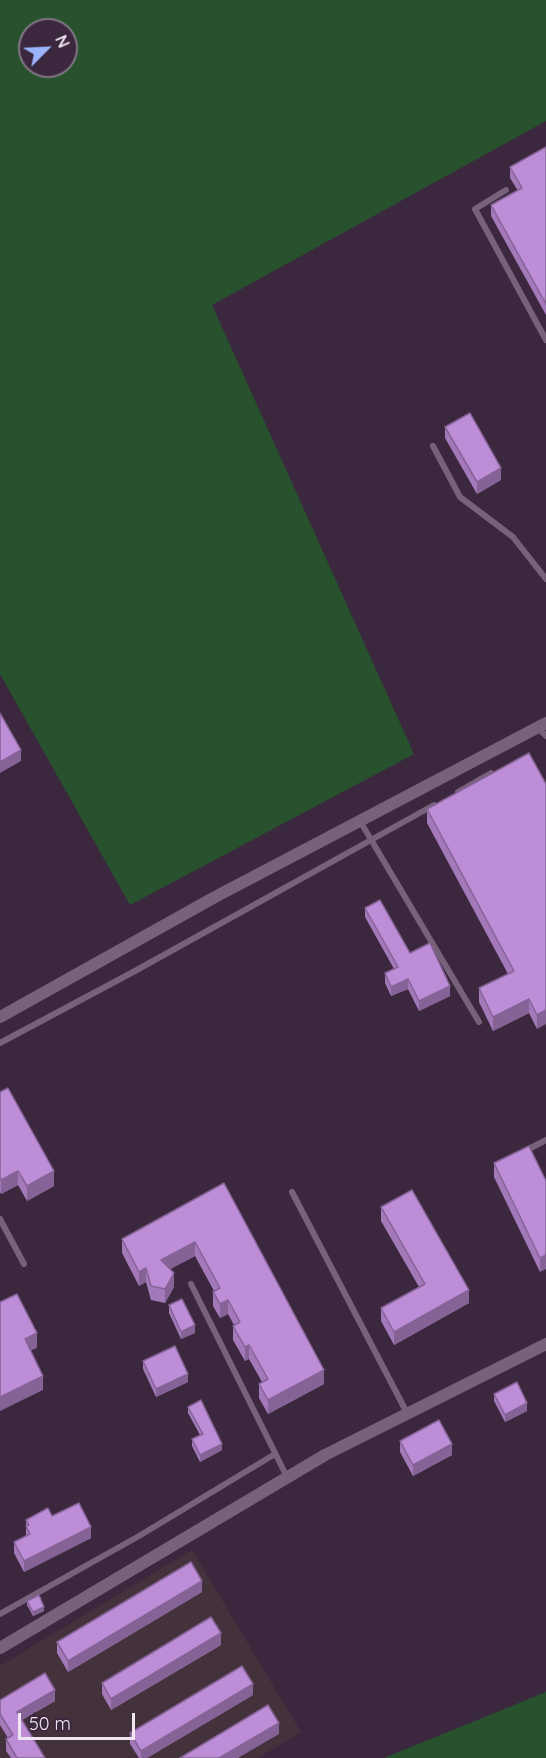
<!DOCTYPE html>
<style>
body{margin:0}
#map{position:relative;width:546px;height:1758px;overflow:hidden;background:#3b283e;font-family:Quicksand,sans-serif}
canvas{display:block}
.north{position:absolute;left:18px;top:18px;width:60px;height:60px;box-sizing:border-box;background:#3b283e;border:2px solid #847486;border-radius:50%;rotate:66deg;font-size:16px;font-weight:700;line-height:24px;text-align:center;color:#f2e5f3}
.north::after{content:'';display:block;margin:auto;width:21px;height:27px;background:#9cb4fd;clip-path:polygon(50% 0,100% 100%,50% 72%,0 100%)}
.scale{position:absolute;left:18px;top:1713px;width:117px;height:27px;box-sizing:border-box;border:3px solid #f2e5f3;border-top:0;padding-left:8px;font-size:18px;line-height:21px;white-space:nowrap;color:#f2e5f3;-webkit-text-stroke:4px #3b283e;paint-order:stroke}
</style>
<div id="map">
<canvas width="546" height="1758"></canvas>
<div class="north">N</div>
<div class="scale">50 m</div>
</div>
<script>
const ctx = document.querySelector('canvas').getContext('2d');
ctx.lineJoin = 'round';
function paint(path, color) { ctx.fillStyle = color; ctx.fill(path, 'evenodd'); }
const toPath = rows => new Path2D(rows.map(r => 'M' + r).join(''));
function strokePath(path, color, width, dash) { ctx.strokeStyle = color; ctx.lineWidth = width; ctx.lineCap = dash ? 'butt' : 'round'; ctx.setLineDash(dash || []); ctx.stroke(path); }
paint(toPath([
 [192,1550,301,1732,258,1758,0,1758,0,1666]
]), '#43313b');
paint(toPath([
 [0,0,546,0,546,121,212,305,414,754,130,905,0,674],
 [30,30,66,30,66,66,30,66],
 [546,1692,546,1758,384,1758]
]), '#27522d');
strokePath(toPath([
 [506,190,475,209,546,340],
 [433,446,460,497,513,537,546,579],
 [538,728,546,736],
 [458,792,491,773],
 [360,821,479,1022],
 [0,1043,135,971,434,805],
 [525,1151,546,1140],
 [292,1192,407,1413],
 [0,1219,24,1264],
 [191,1284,287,1477],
 [0,1614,139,1536,275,1454]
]), '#78627b', 6);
strokePath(toPath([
 [0,1017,215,897,546,723],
 [0,1648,325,1455,546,1344]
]), '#78627b', 12);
paint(toPath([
 [546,147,546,315,491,216,491,205,518,191,510,178,510,167],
 [445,427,501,480,477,494,445,438],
 [546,784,537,1029,529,1013,493,1031,479,1002,479,988,508,974,427,823,427,809],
 [365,908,410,953,450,996,419,1011,408,989,391,996,385,983,385,973,394,969,365,917],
 [0,1092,54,1186,27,1201,18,1185,1,1194,0,1192],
 [494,1163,546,1181,540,1272,494,1177],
 [224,1183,324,1384,268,1414,259,1398,259,1384,262,1382,249,1359,245,1361,233,1340,233,1326,234,1325,228,1314,220,1318,213,1306,213,1292,214,1291,195,1256,170,1269,174,1287,165,1303,151,1300,146,1282,139,1286,122,1253,122,1239],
 [381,1207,469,1303,394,1345,381,1321,381,1308,419,1287,381,1221],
 [169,1305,195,1333,181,1339,169,1313],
 [143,1361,188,1382,156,1397,143,1369],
 [494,1394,527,1411,505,1422,494,1401],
 [188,1407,222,1450,200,1462,192,1446,192,1439,200,1435,188,1413],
 [400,1441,452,1455,413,1476,400,1452],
 [52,1516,91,1538,24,1572,14,1553,14,1542,26,1536,26,1520],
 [202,1592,68,1672,57,1653,57,1642],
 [27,1601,44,1611,33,1616,27,1605],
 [221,1645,111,1710,102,1694,102,1683],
 [253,1695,147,1758,139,1758,130,1744,130,1733],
 [0,1700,55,1701,22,1720,45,1758,11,1758,6,1751,6,1739,8,1738,0,1725]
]), '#a379b9');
paint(toPath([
 [501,468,501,480,477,494,477,482],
 [21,750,21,761,0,773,0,762],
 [408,979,408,989,391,996,391,987],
 [450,986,450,996,419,1011,419,1001],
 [529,999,529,1013,493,1031,493,1017],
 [546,1010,546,1024,537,1029,537,1015],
 [18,1171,18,1185,1,1194,1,1180],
 [54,1171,54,1186,27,1201,27,1186],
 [195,1242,195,1256,161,1274,161,1260],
 [546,1255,546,1269,540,1272,540,1258],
 [146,1268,146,1282,139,1286,139,1272],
 [174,1273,174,1287,165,1303,165,1289],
 [469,1290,469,1303,394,1345,394,1332],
 [228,1300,228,1314,220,1318,220,1304],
 [195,1325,195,1333,181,1339,181,1332],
 [37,1333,37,1348,25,1353,25,1339],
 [249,1345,249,1359,245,1361,245,1347],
 [324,1370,324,1384,268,1414,268,1400],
 [188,1374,188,1382,156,1397,156,1389],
 [43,1376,43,1390,0,1411,0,1397],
 [527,1403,527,1411,505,1422,505,1415],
 [222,1444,222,1450,200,1462,200,1455],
 [452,1444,452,1455,413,1476,413,1465],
 [91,1527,91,1538,24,1572,24,1561],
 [202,1581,202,1592,68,1672,68,1661],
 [44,1607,44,1611,33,1616,33,1612],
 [221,1633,221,1645,111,1710,111,1699],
 [253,1684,253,1695,147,1758,141,1758,141,1751],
 [55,1690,55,1701,17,1723,17,1712],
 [279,1723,279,1734,238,1758,219,1758]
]), '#856396');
const building = toPath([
 [546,147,546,304,491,205,522,188,510,167,546,147],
 [470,413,501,468,477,482,445,427,470,413],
 [0,713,21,750,0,762,0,713],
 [529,753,546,784,546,1010,537,1015,529,999,493,1017,479,988,514,971,427,809,529,753],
 [380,900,410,953,430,943,450,986,419,1001,408,979,391,987,385,973,398,967,365,908,380,900],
 [8,1088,54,1171,27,1186,18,1171,1,1180,0,1177,0,1092,8,1088],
 [529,1146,546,1181,546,1255,540,1258,494,1163,529,1146],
 [224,1183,324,1370,268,1400,259,1384,268,1379,249,1345,245,1347,233,1326,240,1322,228,1300,220,1304,213,1292,220,1288,195,1242,161,1260,174,1273,165,1289,151,1286,146,1268,139,1272,122,1239,224,1183],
 [412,1190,469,1290,394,1332,381,1308,425,1284,381,1207,412,1190],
 [17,1294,37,1333,25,1339,43,1376,0,1397,0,1302,17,1294],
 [182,1299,195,1325,181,1332,169,1305,182,1299],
 [175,1346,188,1374,156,1389,143,1361,175,1346],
 [517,1382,527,1403,505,1415,494,1394,517,1382],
 [201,1400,222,1444,200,1455,192,1439,203,1434,188,1407,201,1400],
 [439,1420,452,1444,413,1465,400,1441,439,1420],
 [79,1503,91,1527,24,1561,14,1542,30,1534,26,1526,29,1525,26,1520,48,1508,52,1516,79,1503],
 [191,1562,202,1581,68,1661,57,1642,191,1562],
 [39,1595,44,1607,33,1612,27,1601,39,1595],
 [211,1617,221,1633,111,1699,102,1683,211,1617],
 [242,1666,253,1684,141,1751,130,1733,242,1666],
 [45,1673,55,1690,17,1712,45,1758,17,1758,6,1739,13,1735,0,1714,0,1700,45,1673],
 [268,1705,279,1723,219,1758,180,1758,268,1705]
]);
paint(building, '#be8dd7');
strokePath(building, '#856396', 1.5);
</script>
